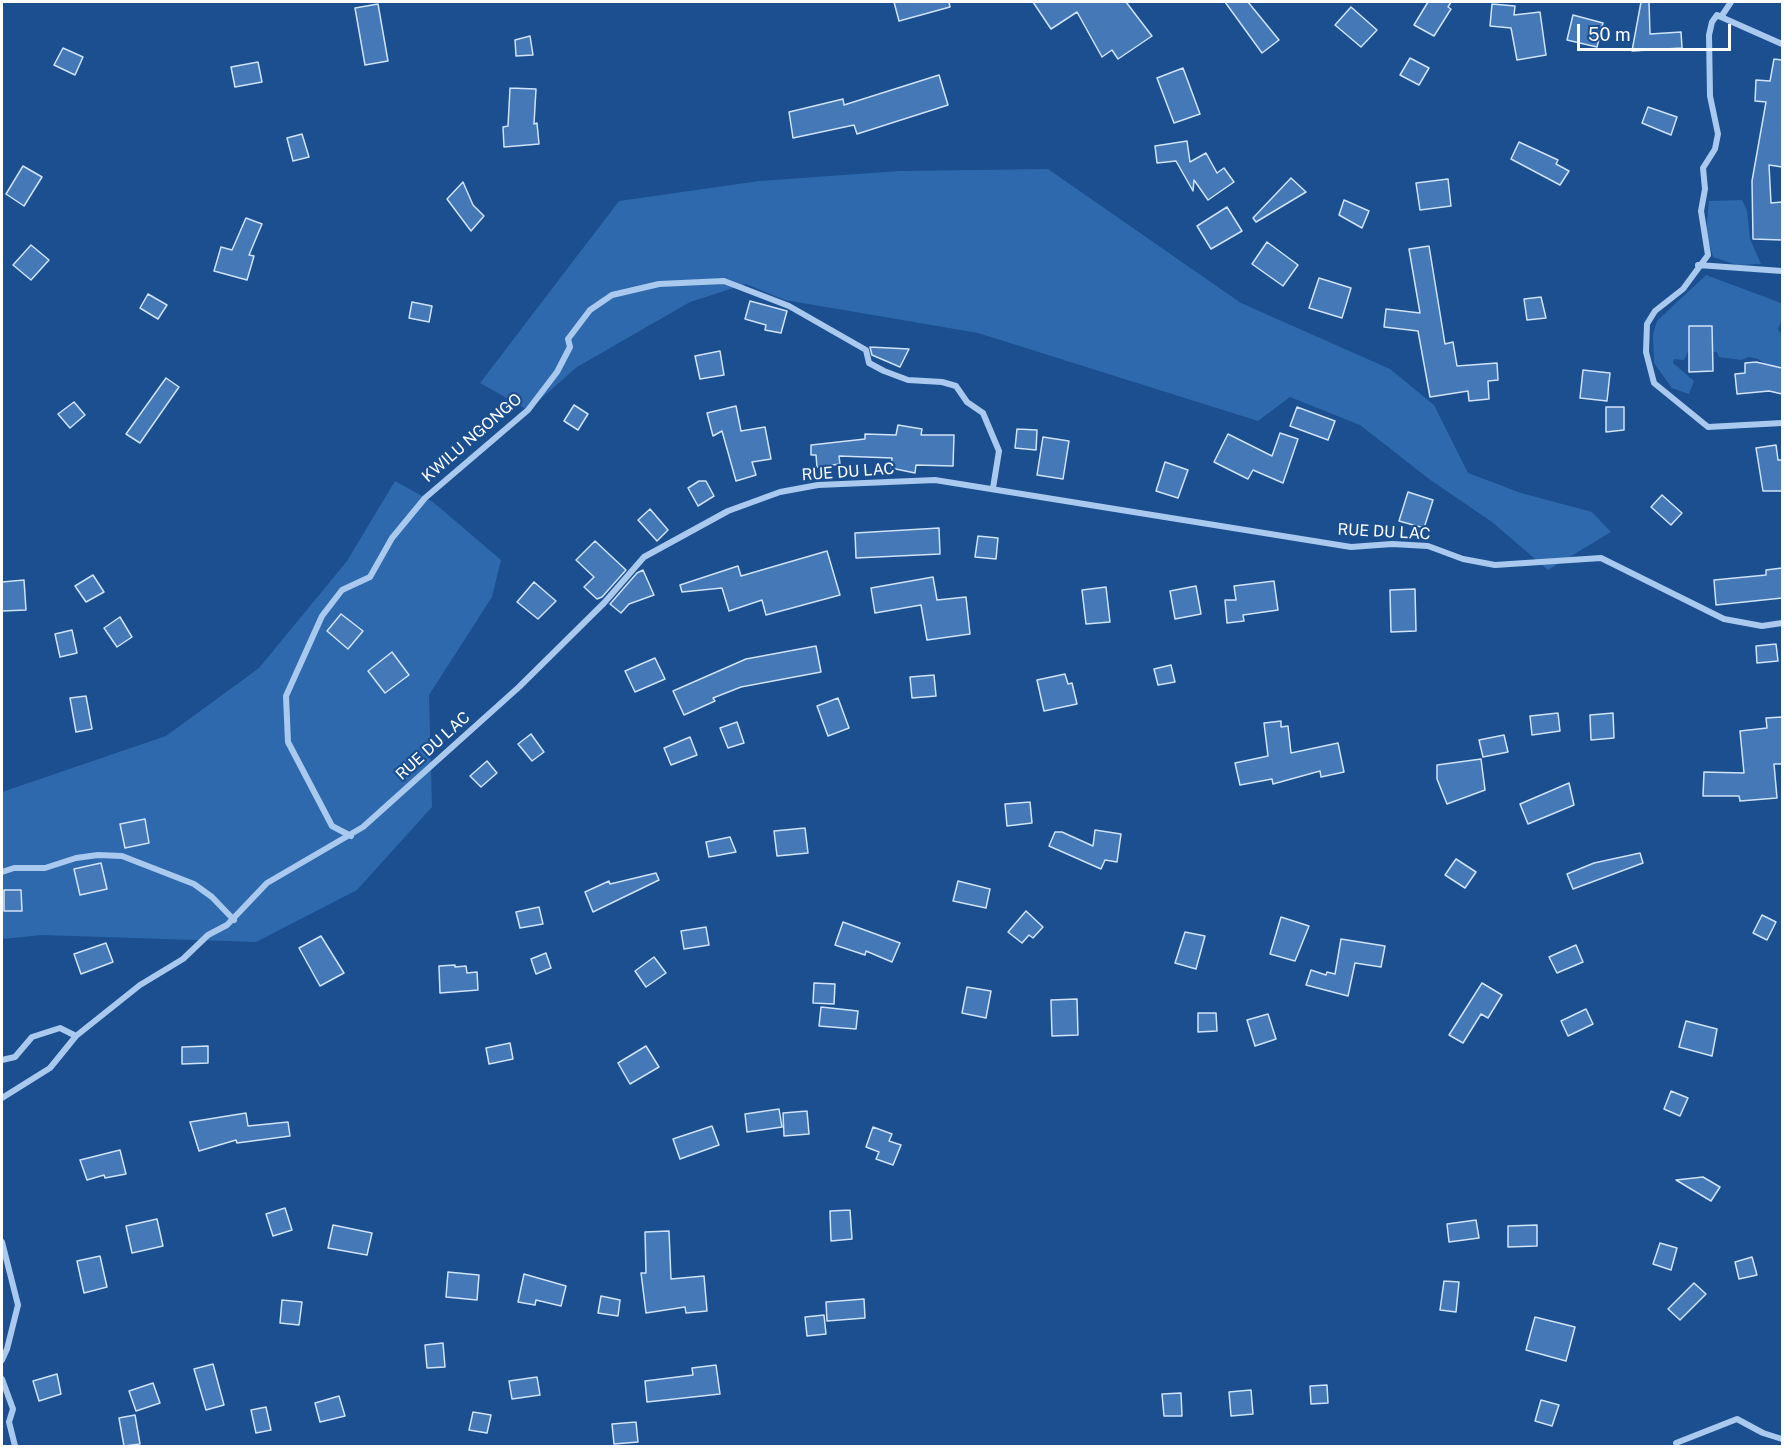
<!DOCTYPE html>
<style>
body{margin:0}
#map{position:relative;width:1784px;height:1448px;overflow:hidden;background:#1b4f8f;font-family:"Public Sans",sans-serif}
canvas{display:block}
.frame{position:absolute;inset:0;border:3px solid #fff;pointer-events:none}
.scale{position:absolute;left:1577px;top:24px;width:154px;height:27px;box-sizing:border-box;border:3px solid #fff;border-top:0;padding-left:8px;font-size:18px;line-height:21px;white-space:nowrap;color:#fff;-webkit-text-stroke:4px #1b4f8f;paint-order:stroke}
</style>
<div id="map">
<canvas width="1784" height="1448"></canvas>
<div class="frame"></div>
<div class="scale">50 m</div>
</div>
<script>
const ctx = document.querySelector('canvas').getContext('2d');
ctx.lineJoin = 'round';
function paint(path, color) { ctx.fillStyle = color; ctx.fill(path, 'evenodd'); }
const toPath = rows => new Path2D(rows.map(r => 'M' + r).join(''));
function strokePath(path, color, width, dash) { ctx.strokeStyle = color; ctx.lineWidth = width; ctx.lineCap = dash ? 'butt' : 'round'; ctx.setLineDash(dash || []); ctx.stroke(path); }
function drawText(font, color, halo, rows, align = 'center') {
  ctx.font = font + ' "Public Sans",sans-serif'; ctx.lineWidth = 4.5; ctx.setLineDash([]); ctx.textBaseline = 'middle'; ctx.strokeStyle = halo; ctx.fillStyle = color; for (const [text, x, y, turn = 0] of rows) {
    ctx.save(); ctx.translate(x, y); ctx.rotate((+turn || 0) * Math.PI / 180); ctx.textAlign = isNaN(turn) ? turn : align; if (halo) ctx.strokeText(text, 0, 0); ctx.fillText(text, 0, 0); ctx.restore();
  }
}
paint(toPath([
 [1048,169,1241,303,1390,369,1434,405,1468,473,1521,493,1592,512,1611,532,1548,570,1492,522,1429,479,1360,425,1290,397,1258,421,978,333,785,300,746,284,690,302,577,367,528,410,480,383,619,201,759,181,900,171],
 [1742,200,1747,210,1750,239,1761,264,1737,265,1713,257,1706,232,1709,201],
 [1706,275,1781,303,1782,318,1778,330,1782,335,1782,366,1768,366,1758,359,1749,357,1741,360,1719,357,1717,352,1688,352,1684,360,1674,359,1673,363,1694,381,1689,394,1672,388,1654,363,1653,334,1657,321],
 [395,481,433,502,501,560,492,597,429,695,432,807,357,890,256,942,42,935,2,939,2,792,166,736,259,668,347,561]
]), '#2e69ad');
const building = toPath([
 [894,2,949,2,950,7,899,21,894,2],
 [1033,2,1126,2,1152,36,1118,59,1112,50,1102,57,1077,12,1051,29,1033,2],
 [1225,2,1248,2,1279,40,1262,53,1225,2],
 [1428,2,1451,2,1448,7,1451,9,1434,36,1414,25,1428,2],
 [1641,2,1649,2,1650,34,1681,32,1682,48,1632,51,1641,2],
 [378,4,388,61,365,65,355,8,378,4],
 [1492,4,1515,6,1514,15,1540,12,1546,55,1517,60,1511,28,1490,26,1492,4],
 [1351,7,1377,30,1361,47,1335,25,1351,7],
 [1573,15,1603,23,1597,47,1567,40,1573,15],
 [530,36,533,55,516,56,515,40,530,36],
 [63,48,83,57,75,75,54,65,63,48],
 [1410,58,1429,68,1419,85,1400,75,1410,58],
 [1774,59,1782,60,1782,167,1769,165,1771,203,1782,202,1782,240,1753,239,1752,181,1766,102,1755,101,1756,80,1770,81,1774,59],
 [258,62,262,82,235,87,231,67,258,62],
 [1183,68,1200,114,1174,123,1157,78,1183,68],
 [939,75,948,105,857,134,854,125,793,138,789,112,843,99,844,105,939,75],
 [510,88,536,89,534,124,537,123,539,144,504,147,503,127,508,126,510,88],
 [1648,107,1677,117,1671,135,1642,123,1648,107],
 [302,134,309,157,293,161,287,138,302,134],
 [1187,141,1190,162,1206,153,1217,173,1224,168,1234,182,1208,200,1194,180,1193,191,1176,161,1157,163,1155,146,1187,141],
 [1519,142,1558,160,1556,164,1569,171,1560,185,1511,159,1519,142],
 [23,166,42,177,24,206,6,194,23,166],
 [1291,178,1306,192,1256,222,1253,218,1291,178],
 [1448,179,1451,206,1420,210,1416,183,1448,179],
 [463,182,473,205,484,216,471,231,447,199,463,182],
 [1344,200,1369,211,1362,228,1339,215,1344,200],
 [1227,207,1242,231,1211,249,1197,226,1227,207],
 [246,218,262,224,249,255,254,256,247,280,214,271,221,247,232,250,246,218],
 [1267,242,1298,265,1283,286,1252,264,1267,242],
 [31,245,49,260,31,280,13,265,31,245],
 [1429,246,1445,344,1453,342,1457,366,1497,363,1498,380,1488,381,1489,399,1469,401,1468,391,1430,397,1418,331,1384,327,1386,309,1420,313,1409,249,1429,246],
 [1319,278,1351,288,1342,318,1309,308,1319,278],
 [148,294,167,305,158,319,140,308,148,294],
 [1541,297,1546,318,1527,320,1524,299,1541,297],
 [750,301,787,311,781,333,765,330,766,325,745,319,750,301],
 [412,302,432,306,429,322,409,318,412,302],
 [1689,326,1712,326,1713,371,1689,372,1689,326],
 [870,347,909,349,900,367,872,355,870,347],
 [720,351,724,375,700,379,695,356,720,351],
 [1756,362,1782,368,1782,394,1769,391,1737,394,1735,374,1745,373,1745,363,1756,362],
 [1583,370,1610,373,1607,401,1580,398,1583,370],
 [166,378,179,387,140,443,126,434,166,378],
 [74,402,85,415,70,428,58,414,74,402],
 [574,405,588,414,578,430,564,421,574,405],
 [736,406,741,431,765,427,771,459,752,462,756,475,736,481,722,431,713,436,707,413,736,406],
 [1297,407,1335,421,1328,440,1290,426,1297,407],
 [1606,407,1624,407,1624,430,1606,432,1606,407],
 [898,425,922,429,921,435,954,435,953,466,916,465,915,473,891,468,892,458,839,456,840,464,817,467,816,455,811,455,811,445,865,439,865,434,896,435,898,425],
 [1017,429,1037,430,1036,450,1015,448,1017,429],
 [1280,433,1298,439,1283,483,1253,470,1248,479,1214,462,1228,434,1272,456,1280,433],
 [1043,437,1069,441,1063,479,1037,475,1043,437],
 [1776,445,1778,460,1782,460,1782,491,1763,491,1756,448,1776,445],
 [1165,462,1188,470,1178,498,1156,491,1165,462],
 [699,481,706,481,714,496,698,506,688,488,699,481],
 [1408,492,1433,500,1424,528,1399,521,1408,492],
 [1662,495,1682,513,1671,525,1651,507,1662,495],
 [650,509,668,530,657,541,638,520,650,509],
 [939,528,940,554,856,558,855,533,939,528],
 [978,536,998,538,996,559,975,557,978,536],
 [595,541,626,570,602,597,597,599,584,587,594,577,576,560,595,541],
 [827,551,840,595,766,615,762,600,729,611,722,588,682,592,680,585,738,566,741,576,827,551],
 [1782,568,1782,598,1716,605,1714,580,1766,575,1766,570,1782,568],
 [643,570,654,595,629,604,621,613,610,604,637,573,643,570],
 [93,575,104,592,86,602,75,586,93,575],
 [933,577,937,600,966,597,970,634,927,640,921,605,875,613,871,588,933,577],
 [24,580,26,610,2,611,2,582,24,580],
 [1274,581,1278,610,1243,615,1244,621,1227,623,1225,600,1236,600,1234,586,1274,581],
 [534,582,556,601,538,619,517,602,534,582],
 [1196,586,1201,614,1175,619,1170,591,1196,586],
 [1106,587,1110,622,1086,624,1082,590,1106,587],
 [1415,589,1416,631,1391,632,1390,590,1415,589],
 [341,614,363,631,348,649,327,631,341,614],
 [120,617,132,637,117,647,104,628,120,617],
 [72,630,77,653,60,657,55,634,72,630],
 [1776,644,1778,661,1757,663,1756,646,1776,644],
 [816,646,821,672,741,687,713,698,715,701,684,715,673,691,746,659,816,646],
 [392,652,409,675,385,693,368,671,392,652],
 [655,658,665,679,635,692,625,671,655,658],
 [1171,665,1175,682,1158,685,1154,669,1171,665],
 [1065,674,1068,684,1072,683,1077,704,1044,711,1037,680,1065,674],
 [934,675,936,696,912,698,910,677,934,675],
 [86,696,92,729,76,732,70,698,86,696],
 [838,698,849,728,828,736,817,706,838,698],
 [1558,713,1560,731,1532,735,1530,716,1558,713],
 [1613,713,1614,738,1591,740,1590,715,1613,713],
 [1782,717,1782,764,1774,764,1777,798,1740,801,1739,796,1703,796,1704,772,1744,773,1740,731,1767,728,1766,718,1782,717],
 [1281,721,1281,727,1288,726,1291,753,1338,743,1344,772,1321,777,1320,771,1273,784,1272,779,1240,785,1235,763,1268,756,1264,723,1281,721],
 [737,722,744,743,728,748,720,728,737,722],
 [531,734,544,752,532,761,518,744,531,734],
 [1504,735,1508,752,1483,757,1479,740,1504,735],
 [690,737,697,755,671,765,664,748,690,737],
 [1481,759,1485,790,1447,804,1437,779,1437,765,1481,759],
 [487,761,497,773,481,787,470,776,487,761],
 [1569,783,1574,805,1528,824,1520,804,1569,783],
 [1030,802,1032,823,1007,826,1005,804,1030,802],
 [145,819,149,843,125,848,120,824,145,819],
 [805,828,808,853,777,856,774,831,805,828],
 [1095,830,1121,834,1117,862,1105,860,1101,869,1049,846,1055,832,1062,832,1093,846,1095,830],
 [730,837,736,852,709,857,706,842,730,837],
 [1640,853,1643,863,1573,889,1567,874,1594,863,1640,853],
 [1456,859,1476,872,1465,888,1445,875,1456,859],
 [101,863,107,889,80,895,74,869,101,863],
 [656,873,659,880,593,912,585,892,609,881,610,884,656,873],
 [958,881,990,889,986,908,953,901,958,881],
 [4,890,21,890,22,911,4,911,4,890],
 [539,907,543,924,520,928,516,912,539,907],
 [1026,911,1043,927,1033,938,1029,935,1022,943,1008,932,1026,911],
 [1762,915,1776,922,1767,940,1753,933,1762,915],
 [1281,917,1309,926,1295,961,1270,954,1281,917],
 [843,922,900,943,892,962,866,951,865,955,835,945,843,922],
 [706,927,709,945,684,949,681,931,706,927],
 [1185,932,1205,936,1196,969,1175,963,1185,932],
 [321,936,344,973,320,986,299,948,321,936],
 [1341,939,1385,946,1381,967,1355,963,1348,996,1306,985,1311,970,1326,975,1327,972,1335,974,1341,939],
 [106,943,113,962,81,974,74,954,106,943],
 [1576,945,1583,962,1557,973,1549,957,1576,945],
 [546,953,551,968,536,974,531,959,546,953],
 [654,957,666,973,646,987,635,971,654,957],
 [455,965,455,967,466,966,467,973,477,972,478,990,440,993,439,966,455,965],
 [814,983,835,984,834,1004,813,1003,814,983],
 [1482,983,1502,995,1488,1018,1481,1014,1463,1043,1449,1035,1482,983],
 [967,987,991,991,986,1018,962,1013,967,987],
 [1077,999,1078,1035,1052,1036,1051,1000,1077,999],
 [821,1007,858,1011,856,1029,819,1026,821,1007],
 [1586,1009,1593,1024,1568,1036,1561,1021,1586,1009],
 [1198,1013,1216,1013,1217,1031,1198,1032,1198,1013],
 [1268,1014,1276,1039,1255,1046,1247,1020,1268,1014],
 [1686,1021,1717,1029,1712,1056,1679,1047,1686,1021],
 [510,1043,513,1059,489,1064,486,1048,510,1043],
 [208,1046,208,1063,182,1064,182,1047,208,1046],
 [646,1046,659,1067,630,1084,618,1063,646,1046],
 [1671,1091,1688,1098,1680,1116,1664,1109,1671,1091],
 [779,1109,782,1127,747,1132,745,1114,779,1109],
 [807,1111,809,1134,784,1136,783,1113,807,1111],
 [246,1113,248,1126,288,1122,290,1136,237,1143,236,1140,199,1151,190,1122,246,1113],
 [712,1126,719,1145,680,1159,673,1139,712,1126],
 [873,1127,892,1134,889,1141,901,1145,893,1165,876,1159,879,1152,866,1147,873,1127],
 [120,1150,126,1174,105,1178,104,1175,87,1180,80,1160,120,1150],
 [1703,1177,1720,1187,1711,1201,1676,1180,1703,1177],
 [285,1208,292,1230,273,1236,266,1214,285,1208],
 [850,1210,852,1239,831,1241,830,1211,850,1210],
 [157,1219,163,1246,132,1253,126,1226,157,1219],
 [1476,1220,1479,1238,1449,1242,1447,1224,1476,1220],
 [333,1225,372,1233,367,1255,328,1248,333,1225],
 [1537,1225,1537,1246,1508,1247,1508,1226,1537,1225],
 [669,1231,671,1279,704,1276,707,1311,686,1313,685,1307,646,1313,641,1273,646,1273,645,1232,669,1231],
 [1660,1243,1677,1248,1671,1270,1653,1264,1660,1243],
 [100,1256,107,1287,84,1293,77,1261,100,1256],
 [1752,1257,1757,1275,1739,1279,1735,1262,1752,1257],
 [448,1272,479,1275,477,1300,446,1297,448,1272],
 [524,1274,566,1286,561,1306,536,1300,535,1305,518,1302,524,1274],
 [1444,1281,1459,1282,1456,1312,1440,1310,1444,1281],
 [1694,1283,1706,1294,1680,1320,1668,1309,1694,1283],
 [601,1296,620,1300,618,1316,598,1313,601,1296],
 [864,1299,865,1318,827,1321,826,1302,864,1299],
 [282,1300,302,1302,299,1325,280,1323,282,1300],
 [824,1315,826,1334,807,1336,805,1317,824,1315],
 [1535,1317,1575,1327,1566,1361,1526,1350,1535,1317],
 [443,1343,445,1367,427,1368,425,1345,443,1343],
 [213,1364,224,1405,206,1410,194,1369,213,1364],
 [716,1365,720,1394,647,1402,645,1381,693,1375,692,1368,716,1365],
 [57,1374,61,1394,39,1401,33,1381,57,1374],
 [537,1377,540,1395,512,1399,509,1381,537,1377],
 [153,1383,160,1403,136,1411,129,1391,153,1383],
 [1327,1385,1328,1403,1311,1404,1310,1386,1327,1385],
 [1251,1390,1253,1414,1231,1416,1229,1392,1251,1390],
 [1181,1393,1182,1416,1164,1416,1162,1394,1181,1393],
 [339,1396,345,1416,320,1422,315,1403,339,1396],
 [1541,1400,1559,1405,1552,1426,1535,1421,1541,1400],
 [266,1407,271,1430,256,1433,251,1410,266,1407],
 [473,1412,491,1415,487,1433,469,1430,473,1412],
 [135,1415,140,1444,124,1446,119,1418,135,1415],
 [636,1422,638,1442,614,1444,612,1424,636,1422]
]);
paint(building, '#4478b7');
strokePath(building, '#cfe3fa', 1.5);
strokePath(toPath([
 [1731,2,1721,17,1717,15,1712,22,1709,35,1710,96,1718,134,1715,149,1703,168,1705,189,1701,211,1708,255,1683,289,1655,311,1647,324,1646,352,1654,383,1708,427,1782,423],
 [1721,17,1782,44],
 [1698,265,1782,271],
 [351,836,332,826,288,742,286,696,322,616,342,590,370,577,392,538,425,498,528,410,557,372,570,347,568,339,590,310,612,295,659,284,724,281,789,306,866,350,869,363,884,371,908,380,942,382,956,386,967,402,983,413,999,451,993,488],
 [2,872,14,868,45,868,76,858,98,855,122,856,194,884,212,897,234,920],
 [2,1060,15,1057,32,1037,60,1028,76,1036],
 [2,1098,50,1068,76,1036,140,985,183,959,208,935,227,925,267,883,363,827,519,687,604,603,644,557,728,511,780,492,818,485,935,480,1351,547,1392,544,1428,546,1463,559,1495,565,1601,558,1724,619,1762,626,1782,623],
 [2,1242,18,1305,7,1349,2,1360],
 [2,1379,13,1409,9,1422,15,1446],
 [1676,1443,1737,1419,1763,1433,1782,1439]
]), '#a9c9ee', 6);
drawText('16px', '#fff', '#1b4f8f', [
 ["KWILU NGONGO",472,438,-41],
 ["RUE DU LAC",848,472,-4],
 ["RUE DU LAC",1384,532,3],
 ["RUE DU LAC",433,746,-42]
]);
</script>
